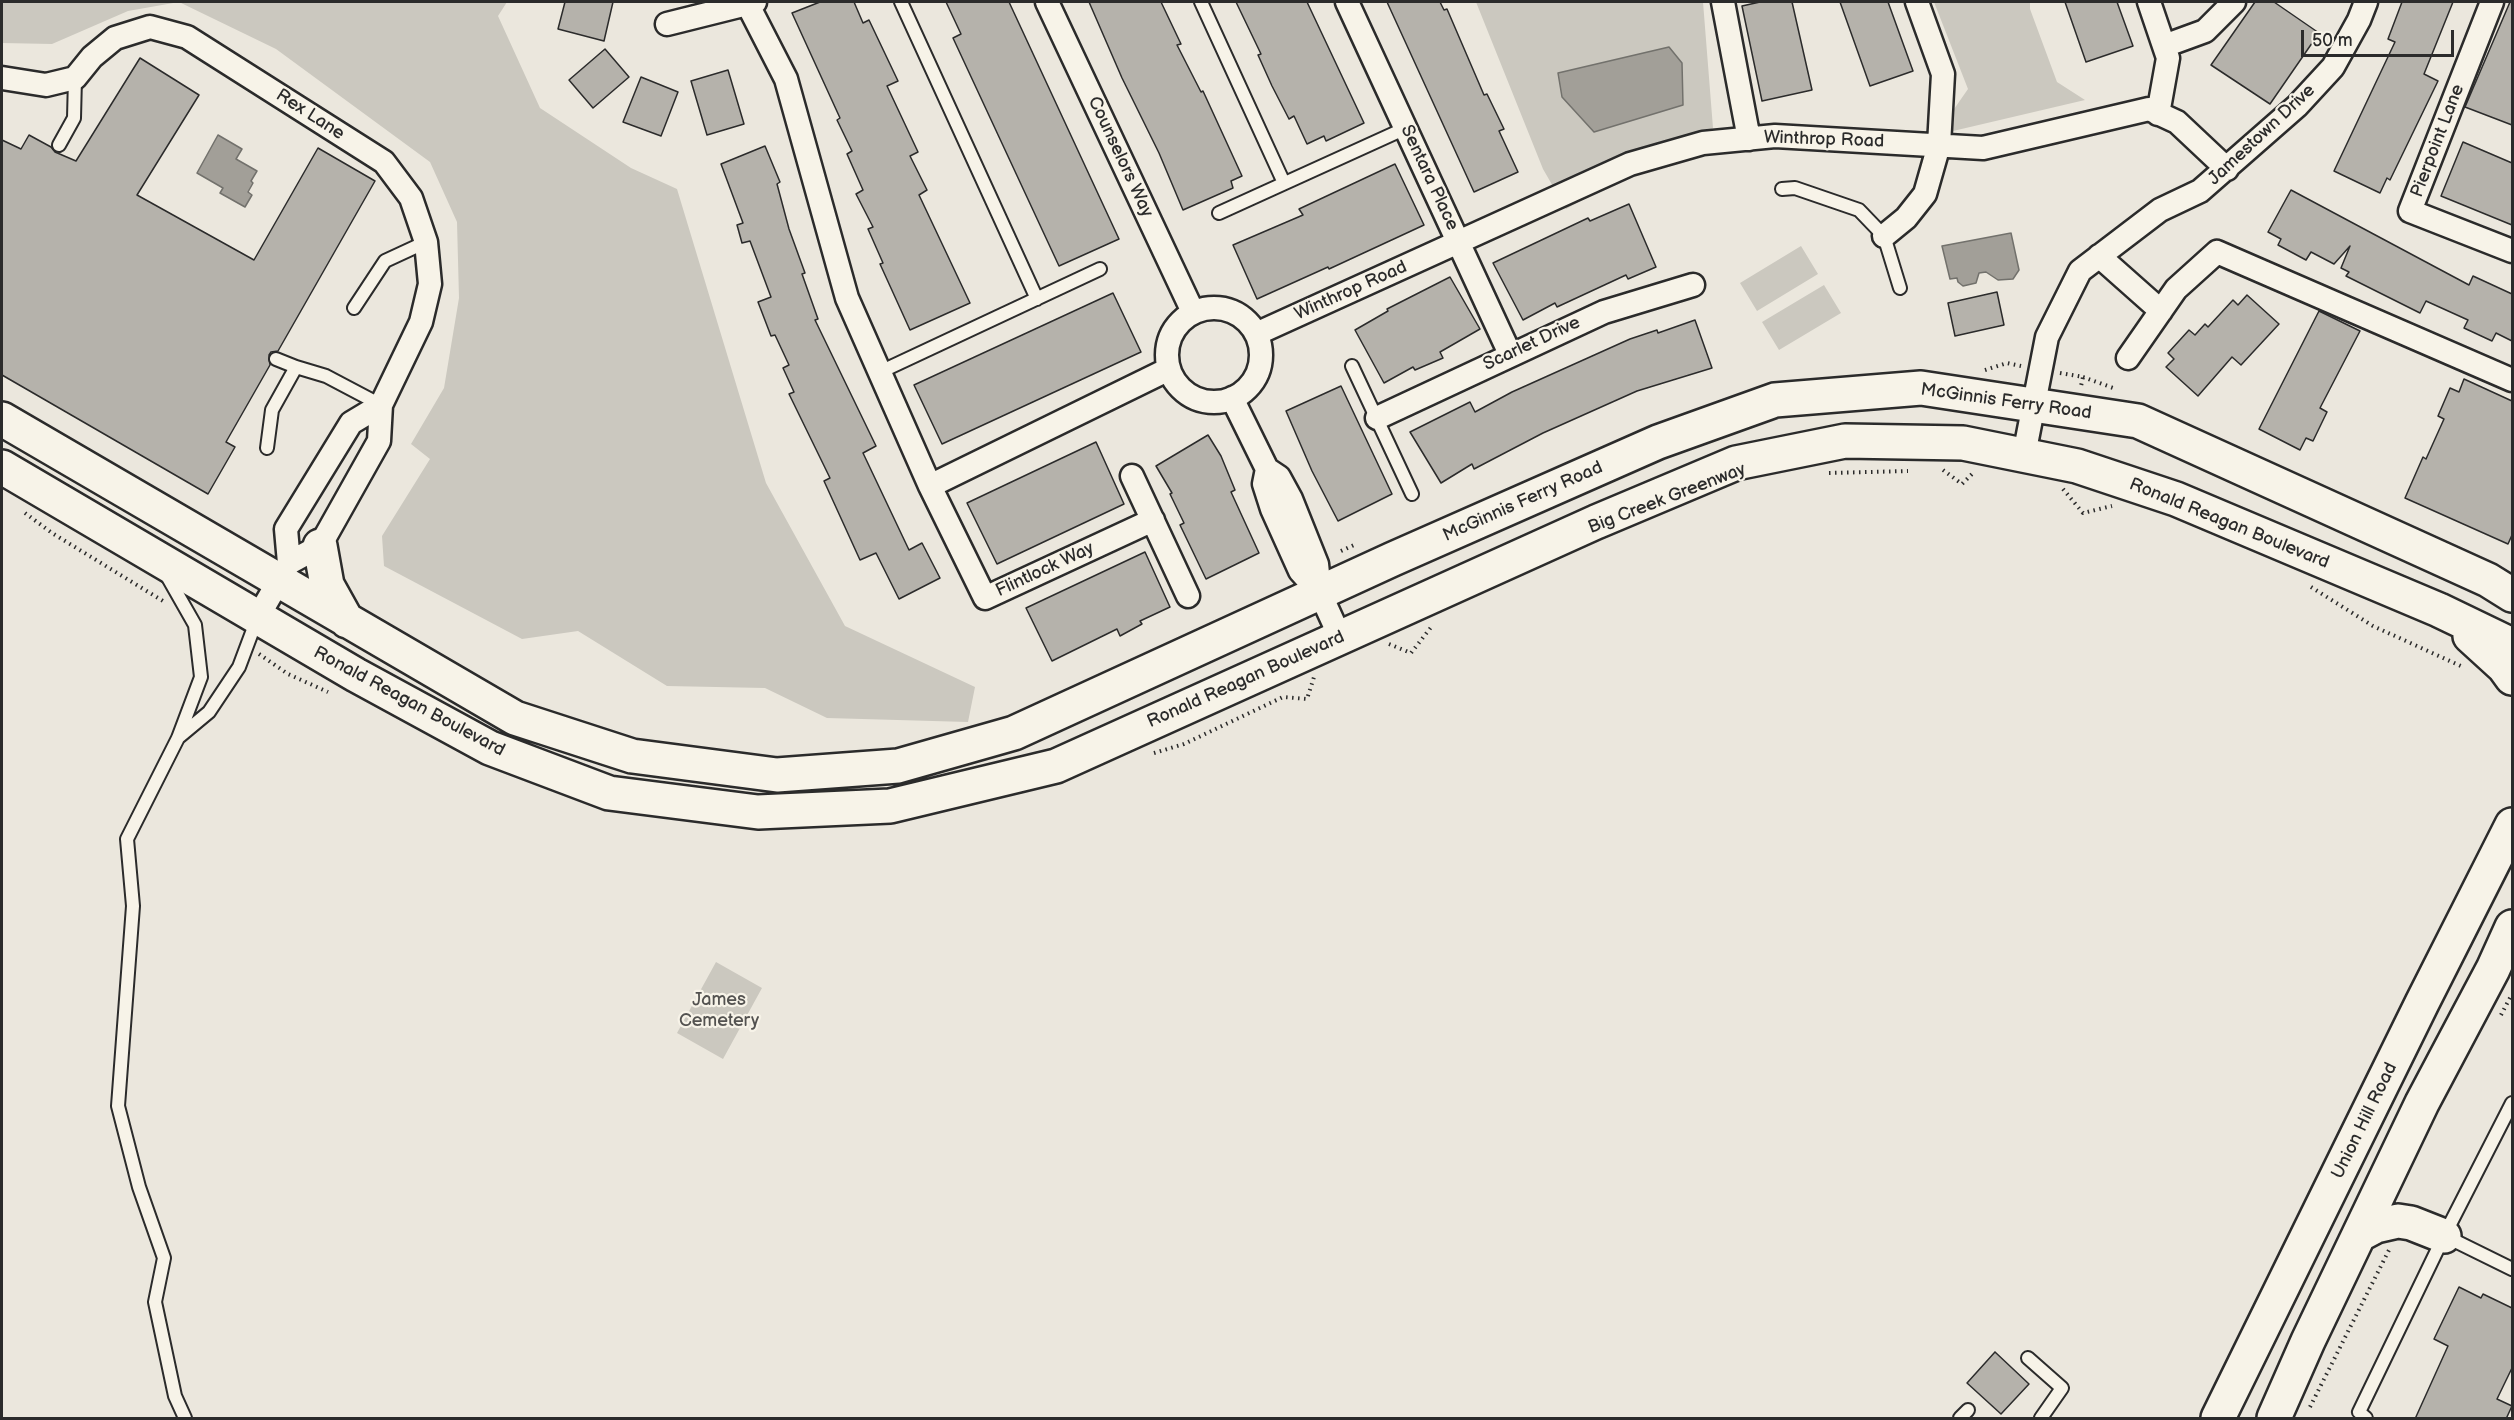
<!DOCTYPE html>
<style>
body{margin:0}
#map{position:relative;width:2514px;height:1420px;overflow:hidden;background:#ebe7dd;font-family:"Balsamiq Sans",sans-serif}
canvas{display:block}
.frame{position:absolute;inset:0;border:3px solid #2b2b2b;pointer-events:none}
.scale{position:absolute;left:2301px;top:30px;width:153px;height:27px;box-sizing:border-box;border:3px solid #2b2b2b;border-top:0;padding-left:8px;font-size:18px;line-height:21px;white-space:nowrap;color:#2b2b2b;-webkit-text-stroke:4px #f7f3e8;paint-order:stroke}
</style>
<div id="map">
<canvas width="2514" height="1420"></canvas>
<div class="frame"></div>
<div class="scale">50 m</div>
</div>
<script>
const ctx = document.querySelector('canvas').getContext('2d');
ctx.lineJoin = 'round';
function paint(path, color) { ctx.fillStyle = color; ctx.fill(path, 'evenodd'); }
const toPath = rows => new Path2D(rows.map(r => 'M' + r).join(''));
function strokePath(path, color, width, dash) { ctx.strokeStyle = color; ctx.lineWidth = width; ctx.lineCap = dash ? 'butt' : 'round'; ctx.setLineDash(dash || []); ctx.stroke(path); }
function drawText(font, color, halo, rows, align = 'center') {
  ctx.font = font + ' "Balsamiq Sans",sans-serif'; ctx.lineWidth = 4.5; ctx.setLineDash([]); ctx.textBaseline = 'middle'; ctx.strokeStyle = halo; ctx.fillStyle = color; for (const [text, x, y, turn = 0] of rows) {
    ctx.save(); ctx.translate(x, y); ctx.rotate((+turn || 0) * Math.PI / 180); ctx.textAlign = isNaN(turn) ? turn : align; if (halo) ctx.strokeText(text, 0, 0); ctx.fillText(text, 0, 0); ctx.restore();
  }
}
paint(toPath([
 [2,2,507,2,498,16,540,108,631,168,677,189,766,483,845,626,975,687,968,722,827,718,765,688,667,686,578,631,522,639,384,566,382,536,430,459,411,444,444,388,459,298,457,222,430,162,276,49,179,2,128,11,52,44,2,43],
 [1476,2,1703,2,1713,128,1566,209,1543,169],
 [1934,2,2030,2,2030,9,2057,82,2085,100,1936,135,1968,89],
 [1801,246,1818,274,1757,311,1740,283],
 [1824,285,1841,313,1779,350,1762,322],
 [716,962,762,988,723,1059,677,1033]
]), '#cbc8bf');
const water = toPath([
 [1669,47,1682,63,1683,105,1594,132,1562,97,1558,73,1669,47],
 [218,135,242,149,236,159,257,171,251,181,253,183,248,192,252,195,245,207,220,193,223,188,197,173,218,135],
 [2011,233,2019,270,2013,279,1998,280,1986,272,1979,273,1976,283,1963,286,1958,282,1957,278,1950,279,1942,246,2011,233]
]);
paint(water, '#a29f98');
strokePath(water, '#72716c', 1.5);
const building = toPath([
 [565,2,613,2,604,41,558,29,565,2],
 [820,2,854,2,863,23,869,20,898,81,887,86,918,152,910,156,927,190,919,195,970,303,910,330,880,264,883,263,868,229,873,227,856,194,863,190,847,154,852,151,837,120,840,118,792,13,820,2],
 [946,2,1009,2,1119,239,1059,266,953,38,961,34,946,2],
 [1089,2,1161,2,1181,44,1177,45,1201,92,1203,91,1242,176,1231,181,1233,188,1183,210,1159,153,1122,78,1089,2],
 [1236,2,1307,2,1364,123,1326,141,1324,136,1307,144,1294,116,1289,119,1272,86,1258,55,1261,54,1236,2],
 [1387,2,1440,2,1444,10,1447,9,1484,95,1487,94,1504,129,1499,131,1518,172,1474,192,1387,2],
 [1760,2,1792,2,1812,90,1762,101,1742,6,1760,2],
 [1840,2,1888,2,1913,71,1870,86,1840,2],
 [2065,2,2117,2,2133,46,2086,62,2065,2],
 [2255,2,2274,2,2319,33,2270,104,2211,65,2255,2],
 [2402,2,2453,2,2424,74,2438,81,2390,180,2387,178,2380,193,2334,171,2395,42,2388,39,2402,2],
 [2510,2,2512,2,2512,125,2465,107,2510,2],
 [605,49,629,77,593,108,569,80,605,49],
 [140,58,199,95,137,195,254,260,318,148,375,181,278,351,271,352,269,355,270,365,226,442,235,447,208,494,2,375,2,140,21,149,29,135,51,147,55,152,76,161,140,58],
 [728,70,744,124,707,135,691,81,728,70],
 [641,77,678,92,661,136,623,122,641,77],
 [2463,142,2512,163,2512,225,2441,196,2463,142],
 [765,146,780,182,777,184,789,229,805,273,802,274,818,319,815,320,876,446,863,453,909,550,922,543,940,578,899,599,876,553,860,560,824,481,830,478,789,394,794,392,783,368,789,365,775,335,771,336,758,302,771,297,750,241,742,243,737,225,743,223,721,164,765,146],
 [1395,164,1424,225,1329,269,1328,267,1257,299,1233,245,1303,215,1299,209,1395,164],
 [2291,190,2469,285,2473,276,2512,294,2512,341,2496,333,2492,341,2464,328,2468,320,2426,301,2420,313,2346,276,2349,272,2341,268,2350,246,2334,264,2311,252,2306,260,2278,245,2281,239,2268,232,2291,190],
 [1629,204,1656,267,1628,279,1626,275,1557,307,1555,303,1523,320,1493,263,1588,218,1590,221,1629,204],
 [1450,277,1480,329,1440,352,1443,358,1415,370,1413,367,1384,383,1355,330,1388,311,1387,309,1450,277],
 [1997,292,2004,325,1955,336,1948,303,1997,292],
 [1113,293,1141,352,942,444,914,385,1113,293],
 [2247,295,2279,324,2241,365,2232,357,2198,396,2166,367,2174,359,2168,353,2189,330,2195,335,2205,324,2208,327,2233,300,2238,305,2247,295],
 [2319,311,2360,331,2320,408,2327,412,2313,441,2306,438,2300,450,2259,429,2319,311],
 [1695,320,1712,368,1637,391,1543,433,1474,469,1472,464,1441,483,1410,432,1470,402,1475,412,1512,392,1630,339,1657,330,1658,333,1695,320],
 [2464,379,2512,401,2512,535,2508,544,2405,498,2423,457,2426,459,2444,419,2438,416,2450,388,2459,392,2464,379],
 [1341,386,1392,494,1338,521,1312,471,1286,411,1341,386],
 [1208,435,1221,456,1235,490,1231,492,1259,553,1206,579,1180,525,1184,523,1170,494,1172,493,1156,466,1208,435],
 [1096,442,1124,504,997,564,967,503,1096,442],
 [1145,552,1170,607,1140,621,1142,624,1120,636,1117,629,1052,661,1026,608,1145,552],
 [2459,1287,2481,1298,2483,1294,2512,1308,2512,1368,2497,1399,2512,1406,2506,1419,2415,1419,2448,1346,2434,1339,2459,1287],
 [1995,1352,2029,1384,2001,1414,1967,1383,1995,1352]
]);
paint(building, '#b5b2ab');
strokePath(building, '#2b2b2b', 1.5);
const lane = toPath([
 [901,2,1037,299],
 [1201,2,1284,183],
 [59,145,74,118,75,78],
 [1782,189,1795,188,1859,210,1884,236,1900,288],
 [1219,213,1406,128],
 [354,308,385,261,426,242],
 [276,359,296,367,326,376,381,405],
 [1352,366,1412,494],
 [880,372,1100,269],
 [267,448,272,410,296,367],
 [166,574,195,625,201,677,178,738,127,839,133,906,118,1106,139,1187,164,1258,155,1302,175,1396,185,1418],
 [179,737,209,712,239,667,257,619],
 [2445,1236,2512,1269],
 [2028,1358,2062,1388,2041,1418],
 [1960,1418,1968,1410],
 [2366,1418,2359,1412,2444,1236,2512,1103]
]);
const street = toPath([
 [1047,2,1193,312],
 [1347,2,1510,354],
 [1723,2,1749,139],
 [2149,2,2168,58,2158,114],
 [2492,2,2410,211,2512,251],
 [748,5,786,79,847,298,930,486,985,598,1153,520],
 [667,24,755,2],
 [2164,46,2205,31,2234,2],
 [2,78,46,85,75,78,92,57,115,38,150,27,187,37,384,162,411,198,426,242,430,284,421,322,381,405,379,441,320,546,289,563,258,617],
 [1884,236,1906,218,1925,194,1939,145,1943,74,1917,2],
 [2099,256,2161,311],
 '1167 355a47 47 0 1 1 94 0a47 47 0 1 1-94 0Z',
 [1256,334,1630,164,1703,143,1775,136,1983,148,2149,109,2177,122,2227,169],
 [2128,358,2176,289,2217,252,2512,380],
 [1232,398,1267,469,1279,477,1291,499,1317,564,1320,593],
 [1377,418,1604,312,1693,285],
 [2024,455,2047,337,2080,271,2160,210,2200,191,2297,106,2333,67,2359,20,2366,2],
 [1267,469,1264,484,1272,509,1300,571,1320,593,1340,637],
 [1132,476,1188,596],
 [930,486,1169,369],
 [289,563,286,529,351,423,381,405]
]);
const secondary = toPath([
 [2,419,515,718,632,756,777,775,898,766,1014,733,1393,559,1658,442,1775,400,1921,388,2138,421,2488,580,2512,595],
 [2,467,356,675,490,748,609,793,758,812,890,806,1056,766,1596,522,1736,463,1845,441,1963,443,2077,466,2176,499,2439,610,2512,645],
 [320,546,327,585,347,621],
 [2470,636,2504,667,2512,678],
 [2359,1235,2376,1226,2398,1221,2411,1223,2444,1236],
 [2218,1418,2422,1003,2512,825],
 [2274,1418,2308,1341,2422,1103,2493,969,2512,927]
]);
strokePath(lane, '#2b2b2b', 16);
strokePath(street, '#2b2b2b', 27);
strokePath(secondary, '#2b2b2b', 38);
strokePath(toPath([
 [1985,370,2007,363,2021,366],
 [2060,373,2083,377,2081,386],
 [2083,377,2116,389],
 [1943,470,1962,484,1974,472],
 [1829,473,1908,471],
 [2063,489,2083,513,2112,506],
 [25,513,52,533,163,601],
 [1341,551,1354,545],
 [2311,587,2373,626,2463,667],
 [1389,644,1411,653,1432,626],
 [259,654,288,674,328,692],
 [1154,753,1184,744,1283,697,1307,699,1314,677],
 [2501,1015,2512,994],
 [2310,1407,2389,1250]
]), '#2b2b2b', 4, [1.5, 4.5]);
strokePath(lane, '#f7f3e8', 12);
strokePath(street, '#f7f3e8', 22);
strokePath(secondary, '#f7f3e8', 33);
drawText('18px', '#2b2b2b', '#f7f3e8', [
 ["Rex Lane",310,115,33],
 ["Jamestown Drive",2262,135,-43],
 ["Winthrop Road",1824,140,2],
 ["Pierpoint Lane",2438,141,-69],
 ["Counselors Way",1120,157,65],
 ["Sentara Place",1429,178,65],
 ["Winthrop Road",1351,291,-24],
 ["Scarlet Drive",1532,344,-25],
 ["McGinnis Ferry Road",2006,402,8],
 ["Big Creek Greenway",1667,499,-21],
 ["McGinnis Ferry Road",1523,502,-24],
 ["Ronald Reagan Boulevard",2229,524,22],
 ["Flintlock Way",1045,570,-25],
 ["Ronald Reagan Boulevard",1246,680,-24],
 ["Ronald Reagan Boulevard",409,702,28],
 ["Union Hill Road",2365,1121,-64]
]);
drawText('18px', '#535250', '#f7f3e8', [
 ["James",719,1000],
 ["Cemetery",719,1021]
]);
</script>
